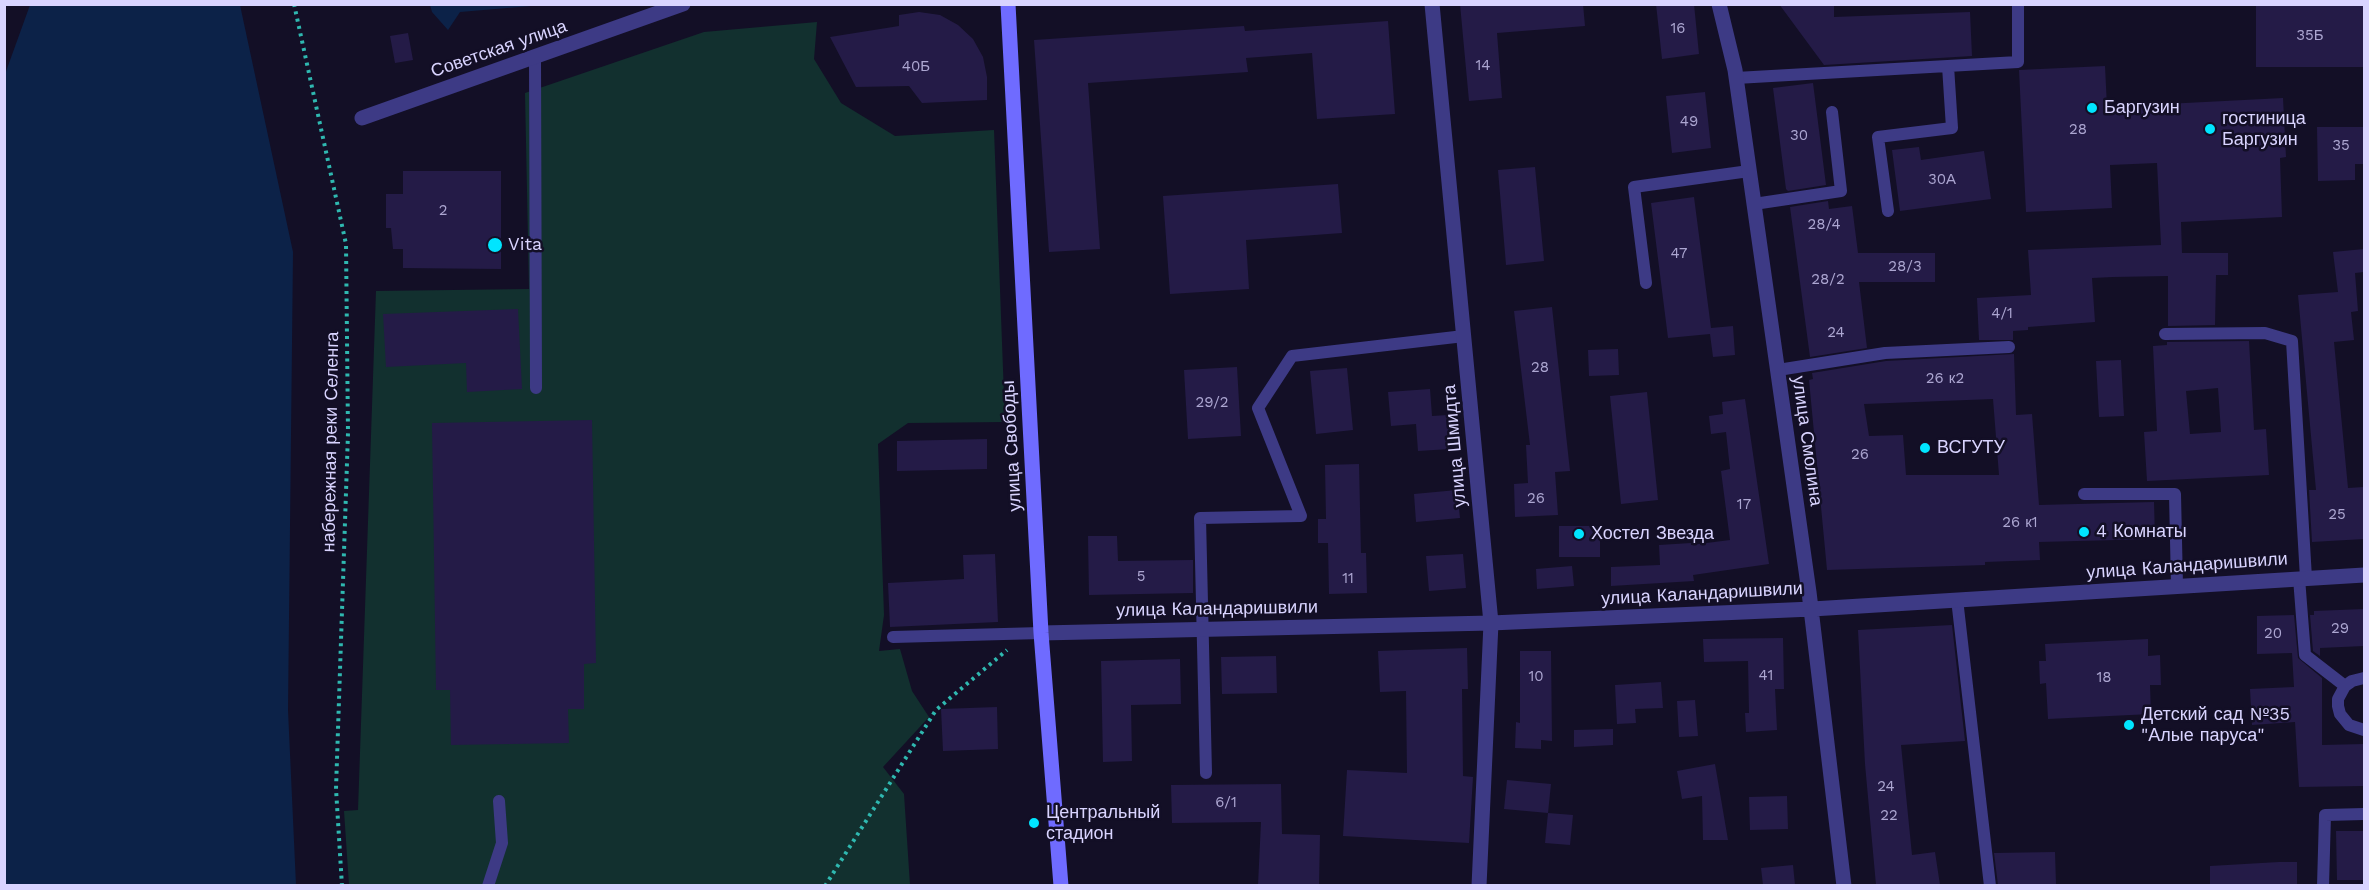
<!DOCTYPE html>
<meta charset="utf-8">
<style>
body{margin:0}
#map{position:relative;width:2369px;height:890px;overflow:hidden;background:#130f26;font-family:"Work Sans",sans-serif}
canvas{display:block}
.frame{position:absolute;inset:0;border:6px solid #d9d4ff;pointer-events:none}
</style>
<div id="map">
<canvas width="2369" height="890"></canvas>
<div class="frame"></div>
</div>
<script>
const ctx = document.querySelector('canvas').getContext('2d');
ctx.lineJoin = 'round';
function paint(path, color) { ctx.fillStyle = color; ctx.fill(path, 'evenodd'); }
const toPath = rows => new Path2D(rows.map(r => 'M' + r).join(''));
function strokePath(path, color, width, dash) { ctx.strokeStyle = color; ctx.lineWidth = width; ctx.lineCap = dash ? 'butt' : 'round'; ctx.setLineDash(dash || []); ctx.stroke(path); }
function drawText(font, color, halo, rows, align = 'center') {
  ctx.font = font + ' "Work Sans",sans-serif'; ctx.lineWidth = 5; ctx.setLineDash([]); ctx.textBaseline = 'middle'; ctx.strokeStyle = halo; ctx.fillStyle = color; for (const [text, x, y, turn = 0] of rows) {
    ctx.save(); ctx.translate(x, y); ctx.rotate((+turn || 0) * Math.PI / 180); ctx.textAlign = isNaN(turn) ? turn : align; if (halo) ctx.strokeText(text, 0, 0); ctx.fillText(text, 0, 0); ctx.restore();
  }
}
paint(toPath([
 [817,22,814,59,841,103,895,136,994,130,1005,422,908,423,878,444,884,615,879,651,900,649,912,691,929,717,883,767,904,794,910,885,349,885,344,811,358,810,376,291,529,289,525,93,704,32]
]), '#12302f');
paint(toPath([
 [30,5,240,5,293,252,288,710,296,885,5,885,4,77],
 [430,5,430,4,543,5,460,12,448,30,432,12]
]), '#0c2248');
paint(toPath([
 [1460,4,1583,4,1585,26,1497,33,1502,98,1469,101],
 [1656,4,1694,4,1699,54,1662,59],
 [1779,4,1834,4,1834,17,1970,12,1972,56,1824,65],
 [2256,4,2364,4,2364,67,2256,67],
 [919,12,940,15,958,25,973,39,983,57,987,77,987,100,922,103,909,86,856,87,830,37,899,26,899,15],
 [1388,21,1395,114,1317,119,1312,53,1246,58,1248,72,1088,83,1100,249,1049,252,1034,40,1244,26,1245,31],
 [408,33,413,60,395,63,390,36],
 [2105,66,2107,107,2283,98,2286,157,2280,158,2282,217,2181,222,2182,253,2228,253,2228,275,2216,275,2215,325,2168,326,2168,276,2113,277,2092,278,2095,322,2028,327,2028,330,2013,331,2013,340,1979,340,1977,298,2031,295,2028,250,2161,245,2157,163,2110,165,2112,208,2026,212,2019,70],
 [1813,83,1826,185,1788,191,1786,189,1773,88],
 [1705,92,1711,148,1672,153,1666,96],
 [2317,127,2364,127,2364,164,2355,164,2355,180,2318,181],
 [1919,147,1921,160,1984,151,1991,199,1900,211,1892,150],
 [1535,167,1544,261,1506,265,1498,170],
 [403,171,501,171,501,269,403,268,403,249,393,249,391,228,386,228,386,194,403,194],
 [1338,184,1342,233,1246,240,1249,289,1170,294,1163,196],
 [1694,197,1711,328,1733,326,1735,355,1713,357,1710,334,1668,338,1651,203],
 [1828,201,1829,209,1852,206,1858,253,1935,253,1935,282,1859,282,1867,348,1810,357,1790,207],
 [2364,249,2364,272,2355,273,2358,311,2351,312,2354,340,2334,342,2348,488,2364,487,2364,539,2312,542,2309,490,2316,490,2298,295,2338,292,2333,252],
 [1552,307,1570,471,1555,472,1558,515,1515,517,1514,484,1528,483,1526,445,1530,445,1514,311],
 [518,309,522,389,467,392,466,363,386,367,383,314],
 [2249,341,2254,430,2266,429,2269,475,2147,481,2144,432,2157,431,2153,346,2167,345,2167,342],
 [2218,388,2221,432,2190,434,2186,391],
 [1618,349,1619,375,1589,376,1588,350],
 [2014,354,2016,415,2032,414,2039,505,2154,502,2155,539,2039,542,2040,560,1985,562,1985,565,1827,570,1809,380,1813,379,1812,373,1886,361],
 [1993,399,1999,475,1906,475,1903,435,1869,436,1864,404],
 [2121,360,2124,416,2099,417,2096,361],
 [1237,367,1241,436,1188,439,1184,370],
 [1347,368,1353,430,1316,434,1310,371],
 [1430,389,1432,416,1448,415,1450,449,1418,451,1416,424,1391,426,1388,392],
 [1647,392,1658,500,1621,504,1610,396],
 [1745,399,1769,564,1693,575,1694,581,1611,586,1611,567,1660,565,1659,545,1691,543,1691,545,1730,540,1721,471,1730,469,1726,432,1711,434,1709,416,1723,414,1722,402],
 [592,420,596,663,584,664,584,709,568,709,569,743,451,745,450,690,436,690,432,423],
 [987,439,987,469,897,471,897,441],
 [1359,464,1361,553,1366,553,1367,593,1329,594,1328,543,1318,543,1318,519,1326,519,1325,465],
 [1457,490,1460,518,1416,522,1414,494],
 [1559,526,1600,526,1600,557,1559,557],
 [1088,536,1117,536,1118,561,1193,560,1193,593,1089,595],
 [995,554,998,622,890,627,888,583,964,579,963,555],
 [1463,554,1466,588,1429,591,1426,556],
 [1572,566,1574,586,1537,589,1536,569],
 [2364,609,2364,646,2320,648,2320,656,2313,651,2310,615,2314,615,2314,611],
 [2294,615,2298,658,2322,678,2322,745,2364,744,2364,786,2299,787,2295,722,2252,725,2250,689,2294,687,2292,653,2257,654,2257,616],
 [1952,625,1965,741,1901,745,1912,855,1935,852,1940,885,1876,885,1865,764,1858,630],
 [1783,638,1784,689,1775,689,1777,730,1746,732,1745,713,1749,713,1748,661,1704,662,1703,639],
 [2148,639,2148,656,2160,655,2161,685,2150,685,2151,714,2048,719,2046,683,2040,684,2039,661,2046,661,2045,644],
 [1467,648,1468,689,1462,689,1463,776,1473,777,1469,843,1343,836,1347,770,1407,773,1406,691,1380,692,1378,651],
 [1520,651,1551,651,1552,741,1541,740,1541,749,1515,748,1516,722,1520,723],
 [1276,656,1277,693,1222,694,1221,657],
 [1180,659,1181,704,1131,705,1132,761,1103,762,1101,661],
 [1661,682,1663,708,1635,709,1636,723,1617,724,1615,685],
 [1695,700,1698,736,1679,737,1677,701],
 [997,707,998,749,943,751,941,709],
 [1613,729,1613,745,1574,747,1574,730],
 [1715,764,1728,840,1703,840,1702,796,1682,799,1677,771],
 [1507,780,1551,784,1548,813,1504,809],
 [1281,784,1282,834,1320,835,1319,885,1258,885,1261,822,1172,823,1171,785],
 [1787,796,1788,829,1750,830,1749,797],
 [1548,813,1573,815,1570,845,1545,843],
 [2336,831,2364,831,2364,880,2337,880],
 [2055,852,2056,884,1998,885,1994,853],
 [2279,862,2297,862,2297,885,2210,885,2210,866],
 [1793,865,1795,885,1763,885,1761,868]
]), '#241b47');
strokePath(toPath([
 [294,4,346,244,348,433,336,789,342,886],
 [825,886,936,710,1007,650]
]), '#2fb8b0', 4, [3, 4.5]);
strokePath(toPath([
 [535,57,536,388],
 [1736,78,2018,62,2018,4],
 [1754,204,1841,191,1832,112],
 [1888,211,1878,137,1952,128,1948,66],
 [1646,283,1634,187,1749,171],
 [2165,334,2265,333,2292,341,2306,578],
 [1778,370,1885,353,2009,347],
 [2084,494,2175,494,2177,586],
 [2299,578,2305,655,2345,686],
 [1957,599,1990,886],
 [893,637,1041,633],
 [2364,678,2352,681,2345,686,2338,699,2338,706,2340,714,2349,725,2364,730],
 [1206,773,1200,518,1301,516,1258,408,1292,356,1464,336],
 [488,886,502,843,499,801],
 [2323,886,2325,815,2364,814]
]), '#3d3a85', 12);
strokePath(toPath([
 [1432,4,1491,623,1479,886],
 [1719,4,1735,70,1809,592,1844,886],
 [362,118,683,4],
 [1041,633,1491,623,1812,609,2364,575]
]), '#3d3a85', 15);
strokePath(toPath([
 [1008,4,1041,633,1061,886]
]), '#6f6bff', 15);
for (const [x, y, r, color] of [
 [2092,108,6,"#00e5ff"],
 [2210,129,6,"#00e5ff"],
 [495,245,8,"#00e5ff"],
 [1925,448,6,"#00e5ff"],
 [2084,532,6,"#00e5ff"],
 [1579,534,6,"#00e5ff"],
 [2129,725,6,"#00e5ff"],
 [1034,823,6,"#00e5ff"]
]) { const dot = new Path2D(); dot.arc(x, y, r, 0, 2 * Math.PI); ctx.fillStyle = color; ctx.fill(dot); strokePath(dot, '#130f26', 2); }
drawText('15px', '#aca6d1', null, [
 ["16",1678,29],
 ["35Б",2310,36],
 ["14",1483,66],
 ["40Б",916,67],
 ["49",1689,122],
 ["28",2078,130],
 ["30",1799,136],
 ["35",2341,146],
 ["30А",1942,180],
 ["2",443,211],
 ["28/4",1824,225],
 ["47",1679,254],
 ["28/3",1905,267],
 ["28/2",1828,280],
 ["4/1",2002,314],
 ["24",1836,333],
 ["28",1540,368],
 ["26 к2",1945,379],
 ["29/2",1212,403],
 ["26",1860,455],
 ["26",1536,499],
 ["17",1744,505],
 ["25",2337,515],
 ["26 к1",2020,523],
 ["5",1141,577],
 ["11",1348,579],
 ["29",2340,629],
 ["20",2273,634],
 ["41",1766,676],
 ["10",1536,677],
 ["18",2104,678],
 ["24",1886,787],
 ["6/1",1226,803],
 ["22",1889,816]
]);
drawText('18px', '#d9d4ff', '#130f26', [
 ["Советская улица",499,49,-19],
 ["улица Смолина",1807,441,82],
 ["набережная реки Селенга",331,442,-89],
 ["улица Свободы",1012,446,-93],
 ["улица Шмидта",1455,446,-95],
 ["улица Каландаришвили",2187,566,-4],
 ["улица Каландаришвили",1702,594,-3],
 ["улица Каландаришвили",1217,609,-1]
]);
drawText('18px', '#d9d4ff', '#130f26', [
 ["Баргузин",2104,108],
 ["гостиница",2222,119],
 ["Баргузин",2222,140],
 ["Vita",508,245],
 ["ВСГУТУ",1937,448],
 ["4 Комнаты",2096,532],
 ["Хостел Звезда",1591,534],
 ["Детский сад №35",2141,715],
 ["\"Алые паруса\"",2141,736],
 ["Центральный",1046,813],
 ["стадион",1046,834]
], 'left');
</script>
